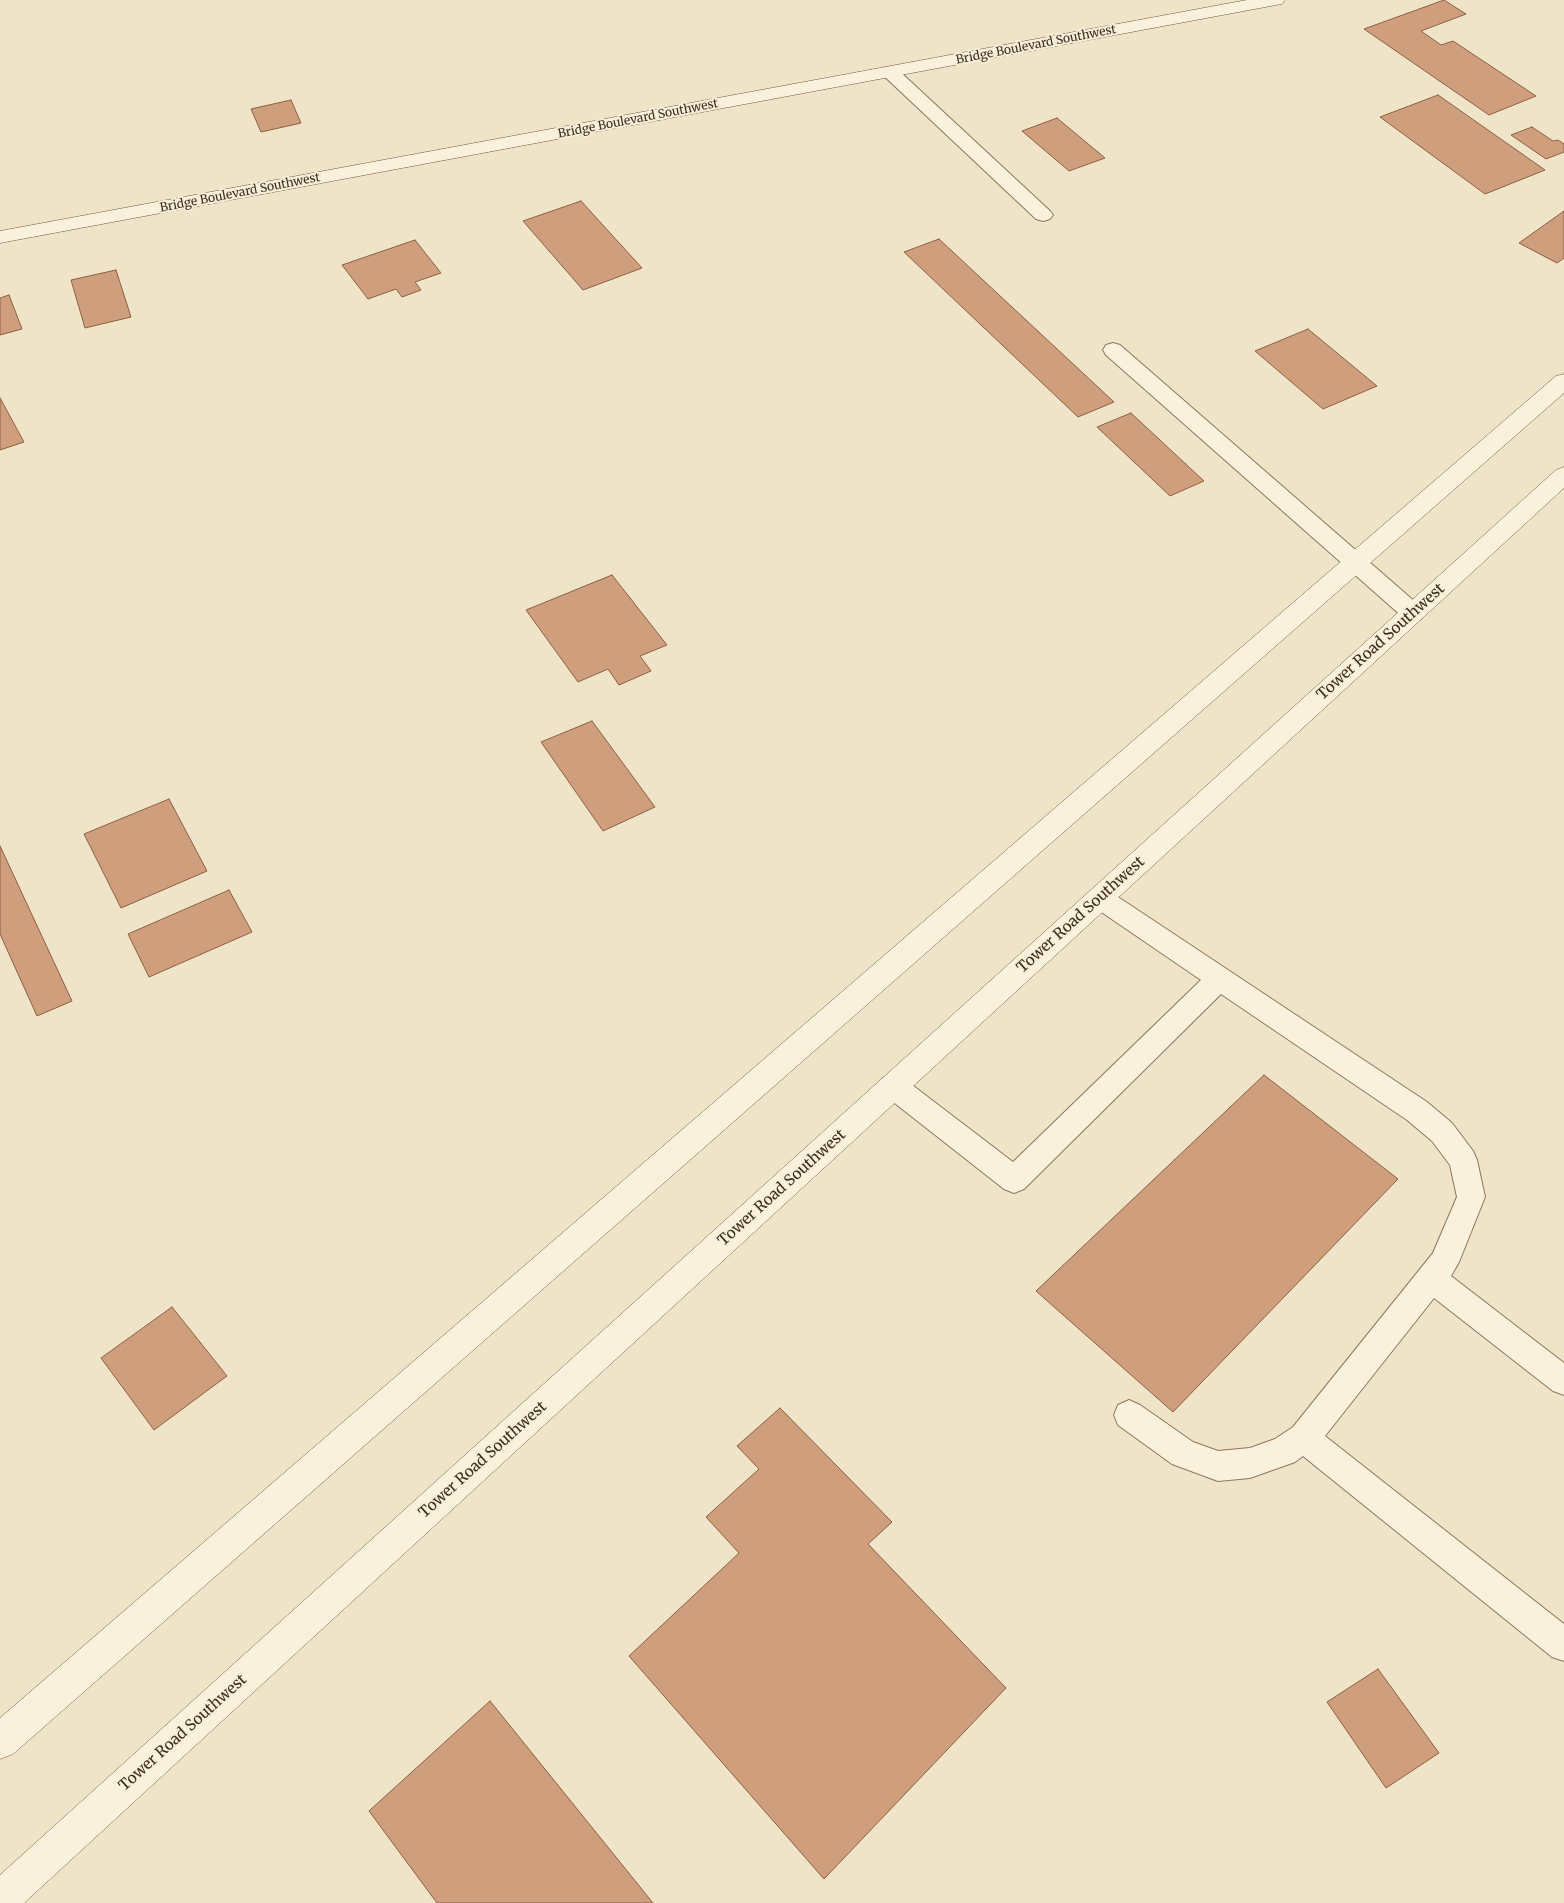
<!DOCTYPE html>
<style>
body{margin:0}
canvas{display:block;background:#f0e4c8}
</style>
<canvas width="1564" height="1903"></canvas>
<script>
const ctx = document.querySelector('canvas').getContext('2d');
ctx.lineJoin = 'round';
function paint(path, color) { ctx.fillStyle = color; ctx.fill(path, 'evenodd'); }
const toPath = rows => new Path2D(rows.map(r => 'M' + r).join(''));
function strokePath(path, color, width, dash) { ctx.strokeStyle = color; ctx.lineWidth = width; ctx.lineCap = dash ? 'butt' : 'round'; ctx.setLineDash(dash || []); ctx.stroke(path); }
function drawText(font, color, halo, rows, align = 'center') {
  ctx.font = font + ' Merriweather,serif'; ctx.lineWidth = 4; ctx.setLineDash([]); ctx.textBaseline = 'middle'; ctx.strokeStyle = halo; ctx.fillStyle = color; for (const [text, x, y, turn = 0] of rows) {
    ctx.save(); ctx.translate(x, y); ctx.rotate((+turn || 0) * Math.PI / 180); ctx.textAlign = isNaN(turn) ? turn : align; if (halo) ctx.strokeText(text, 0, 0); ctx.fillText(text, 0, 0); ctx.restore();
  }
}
const building = toPath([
 [1444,0,1466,14,1421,31,1441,45,1453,41,1536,96,1489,115,1364,29,1444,0],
 [1438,95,1545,170,1485,194,1380,117,1438,95],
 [291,100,301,123,261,132,251,109,291,100],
 [1057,118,1105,158,1069,171,1022,131,1057,118],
 [1532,127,1553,141,1558,140,1564,144,1564,152,1546,159,1511,135,1532,127],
 [581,201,642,268,583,290,523,221,581,201],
 [1564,211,1564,258,1557,263,1519,243,1564,211],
 [939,239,1114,402,1078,417,904,252,939,239],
 [415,240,441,273,415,282,421,290,402,297,396,289,368,299,342,265,415,240],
 [116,270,131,317,85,328,71,280,116,270],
 [9,295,22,329,0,335,0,298,9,295],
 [1308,329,1377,386,1323,409,1255,351,1308,329],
 [0,398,24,442,0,450,0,398],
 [1131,413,1204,481,1170,496,1097,427,1131,413],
 [612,575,667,645,640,656,651,671,619,685,608,669,578,682,526,610,612,575],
 [592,721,655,807,603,831,541,742,592,721],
 [169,799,207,871,121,908,84,834,169,799],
 [0,846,72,1001,37,1016,0,934,0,846],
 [229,890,252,932,149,977,128,934,229,890],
 [1264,1075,1398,1179,1173,1412,1036,1291,1264,1075],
 [172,1307,227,1376,154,1430,101,1358,172,1307],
 [780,1408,892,1522,868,1544,1006,1688,824,1879,629,1656,739,1553,706,1517,759,1469,737,1446,780,1408],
 [1378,1669,1439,1753,1386,1788,1327,1702,1378,1669],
 [490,1701,653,1903,437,1903,369,1811,490,1701]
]);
paint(building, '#cf9f7d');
strokePath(building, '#8d5f41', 1);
const lane = toPath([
 [890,67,896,68,1050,211,1053,215,1050,219,1043,221,1036,219,884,76,881,72,884,68,890,67],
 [1113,343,1120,345,1421,607,1424,613,1421,619,1413,621,1405,619,1106,355,1103,350,1106,345,1113,343],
 [1100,888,1109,891,1427,1102,1452,1123,1473,1151,1477,1160,1485,1197,1459,1262,1451,1276,1564,1363,1564,1395,1553,1391,1434,1298,1325,1436,1564,1624,1564,1661,1552,1657,1303,1456,1295,1462,1250,1478,1218,1481,1172,1464,1118,1425,1114,1415,1118,1405,1129,1400,1140,1405,1193,1442,1218,1451,1250,1448,1275,1439,1293,1427,1433,1253,1457,1197,1450,1165,1432,1141,1407,1120,1221,994,1024,1189,1014,1193,1004,1189,883,1094,879,1086,883,1078,893,1074,903,1078,1013,1162,1201,980,1091,905,1087,898,1091,891,1100,888]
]);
const secondary = toPath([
 [1247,0,1285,0,1282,4,1276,5,0,243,0,231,1247,0],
 [1564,374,1564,393,13,1754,0,1759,0,1718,1556,376,1564,374],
 [1564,467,1564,488,24,1903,0,1903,0,1875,1556,470,1564,467]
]);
strokePath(lane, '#8d765c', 2);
strokePath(secondary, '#6f573f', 1);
paint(lane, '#faf1dc');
paint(secondary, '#faf1dc');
drawText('12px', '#3d2e20', '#f7eed8', [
 ["Bridge Boulevard Southwest",1036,45,-11],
 ["Bridge Boulevard Southwest",638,119,-11],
 ["Bridge Boulevard Southwest",240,193,-11]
]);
drawText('15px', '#3d2e20', '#f7eed8', [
 ["Tower Road Southwest",1381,642,-42],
 ["Tower Road Southwest",1081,915,-42],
 ["Tower Road Southwest",782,1188,-42],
 ["Tower Road Southwest",483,1460,-42],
 ["Tower Road Southwest",183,1733,-42]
]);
</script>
